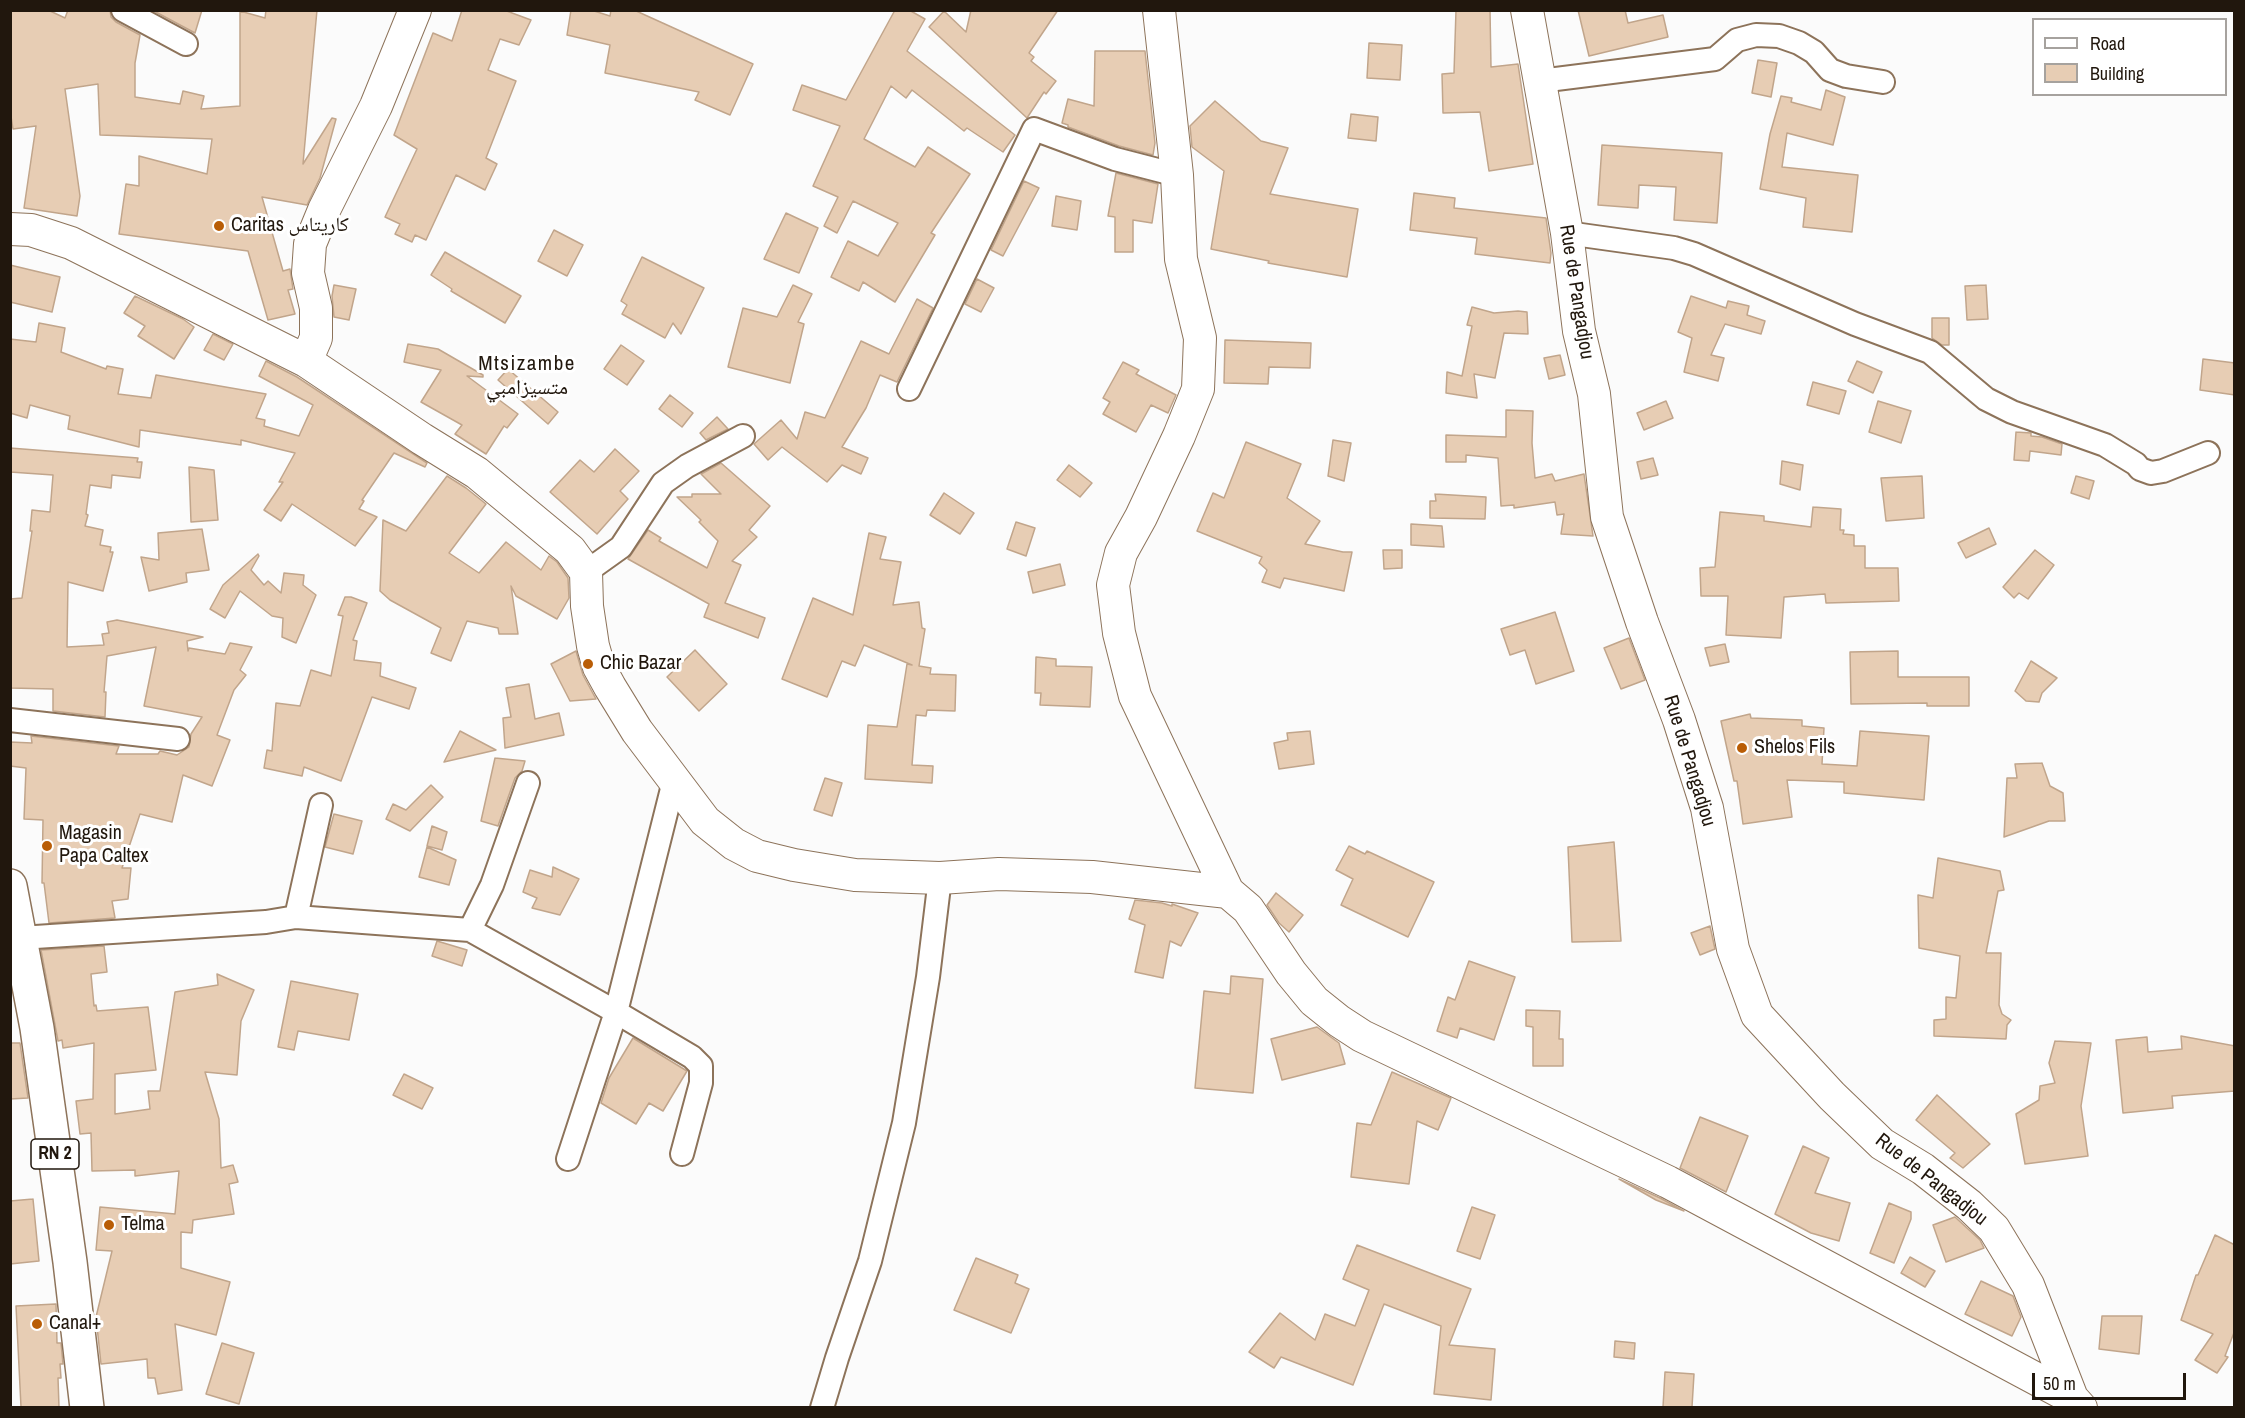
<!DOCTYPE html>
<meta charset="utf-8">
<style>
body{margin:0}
#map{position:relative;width:2245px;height:1418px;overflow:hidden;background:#fbfbfb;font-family:"Archivo Narrow",sans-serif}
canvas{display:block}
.frame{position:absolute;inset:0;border:12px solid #21170d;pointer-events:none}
.legend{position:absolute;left:2032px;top:18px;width:195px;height:78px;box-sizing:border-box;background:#fff;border:2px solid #a6a29e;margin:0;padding:8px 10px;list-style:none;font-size:18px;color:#21170d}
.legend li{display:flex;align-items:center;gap:12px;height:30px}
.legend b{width:30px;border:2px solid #a6a29e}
.scale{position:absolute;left:2032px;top:1373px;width:154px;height:27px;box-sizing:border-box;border:3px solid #21170d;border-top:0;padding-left:8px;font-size:18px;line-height:21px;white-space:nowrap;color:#21170d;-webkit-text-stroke:4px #fff;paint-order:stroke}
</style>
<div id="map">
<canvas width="2245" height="1418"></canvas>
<div class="frame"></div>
<ul class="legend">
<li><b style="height:8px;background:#fff"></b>Road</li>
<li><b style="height:16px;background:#e7cdb4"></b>Building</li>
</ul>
<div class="scale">50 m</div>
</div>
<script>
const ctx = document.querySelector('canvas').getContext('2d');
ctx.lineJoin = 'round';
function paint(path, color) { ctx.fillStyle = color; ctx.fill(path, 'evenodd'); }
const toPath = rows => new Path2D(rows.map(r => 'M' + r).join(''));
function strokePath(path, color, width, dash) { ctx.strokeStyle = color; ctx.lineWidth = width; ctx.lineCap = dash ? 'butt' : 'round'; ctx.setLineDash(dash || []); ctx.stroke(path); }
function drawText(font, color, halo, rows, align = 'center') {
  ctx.font = font + ' "Archivo Narrow","Noto Naskh Arabic",sans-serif'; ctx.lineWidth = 6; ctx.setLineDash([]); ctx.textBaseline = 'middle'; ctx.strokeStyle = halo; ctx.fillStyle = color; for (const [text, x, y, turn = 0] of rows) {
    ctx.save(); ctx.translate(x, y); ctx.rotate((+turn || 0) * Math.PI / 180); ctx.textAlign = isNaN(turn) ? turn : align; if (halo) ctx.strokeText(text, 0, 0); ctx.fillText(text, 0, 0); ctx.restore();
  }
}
const building = toPath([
 [10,10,48,10,65,18,68,10,110,10,111,17,116,22,140,35,135,63,135,97,180,104,183,91,204,96,201,109,240,106,240,11,265,18,266,10,317,10,303,164,332,118,336,119,320,178,307,205,262,197,283,271,290,269,293,289,288,290,295,314,268,320,248,251,119,234,126,184,139,186,139,156,207,174,212,139,100,135,98,84,65,89,80,196,77,216,24,208,36,126,13,129,10,110,10,10],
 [152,10,202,10,195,33,152,10],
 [462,10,504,10,531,20,519,45,500,39,488,70,516,81,486,158,497,164,485,190,456,175,426,240,415,235,412,242,395,234,400,224,385,217,417,149,394,135,433,33,452,41,462,10],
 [571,10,591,10,610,16,611,10,634,10,753,64,730,115,695,100,699,92,605,73,610,45,567,35,571,10],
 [895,10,909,10,925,19,907,51,1015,135,1003,152,967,128,964,131,912,90,906,98,891,86,864,139,915,167,928,147,970,174,931,233,935,235,895,302,863,282,859,291,831,277,848,241,878,256,898,223,853,201,837,233,824,226,838,197,813,186,840,126,793,110,802,85,846,100,895,10],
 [971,10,1058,10,1029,53,1034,57,1031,61,1056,81,1046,94,1044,92,1027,118,929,27,944,11,966,32,971,10],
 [1456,10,1490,10,1491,67,1518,64,1533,164,1489,171,1480,112,1443,113,1442,74,1454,73,1456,10],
 [1578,10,1625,10,1628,23,1663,15,1668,37,1589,56,1578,10],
 [1369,43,1402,45,1400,80,1367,78,1369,43],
 [1095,51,1145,51,1155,143,1153,155,1119,146,1068,127,1068,125,1062,123,1068,99,1094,106,1095,51],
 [1758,60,1777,63,1771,97,1752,93,1758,60],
 [1826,90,1845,97,1833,145,1787,133,1782,167,1858,175,1852,232,1803,227,1806,198,1760,189,1770,134,1781,96,1792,98,1791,102,1821,110,1826,90],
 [1215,101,1261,141,1288,148,1270,194,1358,209,1347,277,1268,263,1269,261,1211,249,1224,171,1192,147,1190,126,1215,101],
 [1351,114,1378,117,1376,141,1348,138,1351,114],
 [1602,145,1722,153,1717,223,1674,220,1676,187,1639,185,1638,208,1598,205,1602,145],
 [1116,173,1158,184,1152,223,1133,220,1133,252,1115,252,1115,217,1108,216,1116,173],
 [1024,181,1039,188,1003,256,991,250,1024,181],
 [1414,193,1455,198,1454,208,1546,218,1551,253,1550,263,1475,254,1477,238,1410,230,1414,193],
 [1056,196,1081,201,1077,230,1052,226,1056,196],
 [786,213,818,228,799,273,764,259,786,213],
 [554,230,583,245,567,276,538,261,554,230],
 [445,252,521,296,505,323,451,291,452,289,431,275,445,252],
 [642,257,704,288,681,334,673,323,665,338,622,314,627,305,621,301,642,257],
 [10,265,60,277,52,312,10,302,10,265],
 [977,279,994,288,981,312,965,304,977,279],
 [334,285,356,289,349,320,334,317,332,296,334,285],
 [793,285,812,294,798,322,804,324,790,383,728,367,743,308,777,317,793,285],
 [1986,285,1988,319,1967,320,1965,286,1986,285],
 [135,296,183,319,194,327,174,359,138,336,145,326,124,313,135,296],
 [1691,296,1726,308,1728,301,1749,306,1747,315,1765,321,1761,334,1725,324,1711,355,1724,358,1718,381,1684,372,1692,338,1678,332,1691,296],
 [917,299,933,308,897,382,880,375,866,408,842,447,868,458,861,474,842,465,827,482,782,447,768,460,754,444,781,420,797,439,805,412,825,418,861,341,889,354,917,299],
 [1472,307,1494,313,1518,311,1527,312,1528,334,1504,333,1495,378,1474,374,1477,398,1446,393,1447,372,1462,376,1472,326,1467,325,1472,307],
 [1932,318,1949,318,1949,345,1942,345,1932,338,1932,318],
 [39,323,65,328,61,352,106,369,107,366,123,369,118,394,151,398,156,375,266,394,256,418,265,420,264,426,299,436,313,405,259,376,266,361,297,377,427,463,425,467,394,453,362,500,364,501,359,509,377,517,355,546,292,504,281,521,264,510,283,482,279,482,295,453,241,440,241,445,140,430,139,447,68,429,70,416,30,405,27,418,10,413,10,339,36,342,39,323],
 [213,334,233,344,224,360,204,350,213,334],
 [1225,340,1311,343,1310,368,1269,367,1268,384,1224,383,1225,340],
 [408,344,438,349,483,375,483,377,467,376,518,414,507,428,504,426,486,454,455,434,462,425,421,402,441,370,404,362,408,344],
 [621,345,644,361,627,385,604,369,621,345],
 [1560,355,1565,375,1549,379,1544,358,1560,355],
 [2203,359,2235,363,2235,395,2200,390,2203,359],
 [1857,361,1882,372,1873,393,1848,381,1857,361],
 [1123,362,1139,370,1136,374,1176,395,1168,413,1151,405,1136,432,1103,414,1110,402,1103,398,1123,362],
 [508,369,558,412,548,424,498,380,508,369],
 [1813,382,1846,391,1839,414,1807,405,1813,382],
 [670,395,693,413,682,427,659,409,670,395],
 [1666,401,1673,418,1644,430,1637,413,1666,401],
 [1878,401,1911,411,1901,443,1869,432,1878,401],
 [1506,410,1533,411,1532,443,1535,478,1552,474,1555,481,1584,474,1593,536,1561,534,1564,514,1557,515,1555,502,1514,508,1514,505,1501,506,1498,458,1466,455,1466,462,1446,462,1446,435,1506,437,1506,410],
 [717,417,728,429,706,440,700,433,717,417],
 [2016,432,2031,433,2031,436,2042,437,2062,444,2061,455,2030,451,2029,461,2014,460,2016,432],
 [1333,440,1351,443,1344,481,1328,476,1333,440],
 [1246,442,1301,464,1287,498,1320,521,1305,544,1343,552,1352,552,1344,591,1284,578,1280,588,1262,582,1267,570,1259,563,1262,557,1197,531,1213,493,1224,498,1246,442],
 [10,448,138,458,137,462,142,462,140,478,112,475,111,488,90,485,86,514,88,515,85,526,103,530,100,545,111,547,110,552,113,552,103,591,68,582,67,647,104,645,102,634,109,633,107,622,117,620,203,637,187,641,188,651,189,648,225,654,230,643,252,647,240,670,246,675,234,690,217,735,230,740,212,786,183,775,172,822,140,814,122,868,131,868,128,899,112,901,115,918,49,923,44,883,42,883,43,820,24,819,26,768,10,766,10,742,32,743,31,736,119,746,116,754,158,754,160,751,177,755,189,747,191,734,202,717,144,706,156,647,107,656,104,692,106,692,105,717,53,711,53,689,10,688,10,599,22,598,32,531,30,531,32,510,50,512,53,475,10,472,10,448],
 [615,449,639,471,620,491,628,499,597,534,550,492,580,460,594,472,615,449],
 [1653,458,1658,475,1641,479,1637,462,1653,458],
 [1782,461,1803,465,1800,490,1780,484,1782,461],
 [721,463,770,506,749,530,757,537,732,561,741,565,725,603,765,618,758,638,704,617,709,604,628,559,648,530,661,538,659,541,707,568,718,541,699,522,701,520,677,497,692,497,692,494,721,494,701,474,721,463],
 [1069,465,1092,483,1080,497,1057,480,1069,465],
 [189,467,214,470,218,520,191,522,189,467],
 [447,476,466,488,486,504,449,553,479,573,506,542,541,570,549,556,557,562,568,578,569,598,557,619,516,596,511,586,518,634,499,634,498,628,467,621,451,661,431,653,441,628,390,600,380,591,383,520,406,531,447,476],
 [1922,476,1924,518,1886,521,1881,478,1922,476],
 [2076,476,2094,481,2089,499,2071,493,2076,476],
 [944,493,974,513,960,534,930,515,944,493],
 [1435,494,1486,497,1485,519,1430,518,1430,501,1436,501,1435,494],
 [1813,507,1841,509,1840,530,1844,530,1843,534,1854,535,1854,546,1865,546,1865,568,1898,568,1899,601,1826,603,1825,594,1784,597,1781,638,1726,635,1728,596,1701,596,1700,568,1715,567,1720,512,1764,516,1764,521,1811,527,1813,507],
 [1016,522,1035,528,1026,556,1007,549,1016,522],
 [1411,524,1442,526,1444,547,1411,545,1411,524],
 [1989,528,1996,544,1966,558,1958,543,1989,528],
 [202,529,209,570,186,573,187,582,149,591,141,557,159,560,158,533,202,529],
 [869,533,886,537,880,559,901,562,893,605,919,602,922,628,925,629,919,666,931,668,930,674,956,675,955,711,927,710,926,716,916,715,912,765,933,766,932,783,865,779,868,725,897,727,907,664,912,665,864,645,855,666,842,661,827,697,782,679,813,598,853,615,869,533],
 [1383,550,1402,550,1402,568,1384,569,1383,550],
 [2035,550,2054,565,2028,599,2019,593,2014,598,2003,587,2035,550],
 [258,554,259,556,251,570,264,585,268,581,281,593,284,573,304,575,303,585,316,595,296,643,282,637,283,618,272,616,240,591,225,618,210,609,223,585,258,554],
 [1060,564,1065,585,1033,593,1028,572,1060,564],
 [345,597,351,597,367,603,353,640,357,641,354,660,381,663,380,676,416,688,409,709,372,697,341,781,304,767,302,776,264,768,267,750,272,751,276,703,300,706,311,670,331,676,343,616,338,615,345,597],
 [1555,612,1574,671,1536,684,1525,650,1510,655,1501,629,1555,612],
 [1629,638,1645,680,1621,689,1604,648,1629,638],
 [1725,644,1729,662,1710,666,1705,648,1725,644],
 [695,650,727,684,699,711,667,677,695,650],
 [576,651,583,675,596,699,570,701,551,664,576,651],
 [1898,651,1898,677,1969,677,1969,706,1927,706,1927,703,1851,704,1850,652,1898,651],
 [1036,657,1056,659,1056,666,1092,667,1090,707,1040,705,1041,693,1035,693,1036,657],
 [2031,661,2057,678,2042,693,2039,702,2026,701,2015,691,2031,661],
 [529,684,535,719,559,713,564,735,505,748,503,718,511,717,506,688,529,684],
 [1750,714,1751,718,1802,720,1802,726,1824,728,1822,764,1857,766,1860,731,1929,736,1924,800,1844,793,1844,782,1787,780,1792,817,1743,824,1737,781,1734,781,1721,721,1750,714],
 [460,731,496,750,444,762,460,731],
 [1310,731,1314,764,1279,769,1274,743,1288,740,1287,733,1310,731],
 [495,758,525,761,522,771,515,778,498,826,481,821,495,758],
 [2042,763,2050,786,2063,793,2065,821,2049,821,2004,837,2007,778,2017,778,2015,764,2042,763],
 [825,778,842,783,832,816,814,810,825,778],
 [431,785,443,797,410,831,386,819,393,804,406,810,431,785],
 [334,814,362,821,353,854,325,847,334,814],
 [432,826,447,832,442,850,427,846,432,826],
 [1614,842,1621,941,1572,942,1568,847,1614,842],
 [1349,846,1365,854,1367,851,1434,882,1408,937,1341,905,1353,879,1336,870,1349,846],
 [427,847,456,860,449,885,419,877,427,847],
 [1938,858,2000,871,2004,890,1998,891,1986,953,2001,953,1999,1005,2002,1014,2011,1020,2007,1025,2006,1039,1934,1036,1934,1020,1946,1019,1946,997,1956,998,1960,956,1919,948,1918,895,1933,898,1938,858],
 [553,867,579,879,560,915,532,908,537,898,523,892,530,870,552,877,553,867],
 [1276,893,1303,915,1289,932,1279,923,1267,905,1276,893],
 [1135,900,1162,903,1172,906,1172,904,1198,913,1181,946,1170,941,1163,978,1135,972,1145,925,1129,919,1135,900],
 [1710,926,1715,949,1700,955,1691,933,1710,926],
 [437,941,467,950,462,966,432,956,437,941],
 [104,946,107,972,91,974,94,1006,96,1005,97,1011,148,1007,156,1070,115,1074,115,1114,150,1109,148,1091,160,1091,175,992,218,985,217,974,254,990,241,1021,237,1075,205,1072,219,1119,221,1168,233,1165,238,1182,229,1184,234,1214,193,1220,192,1233,181,1232,181,1268,230,1282,216,1335,175,1324,182,1390,158,1394,155,1378,148,1378,147,1359,101,1364,96,1317,112,1251,96,1250,100,1207,175,1214,179,1171,135,1176,135,1170,92,1171,91,1133,80,1134,76,1101,93,1099,94,1043,63,1048,62,1040,58,1041,41,950,104,946],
 [1469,961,1515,977,1494,1040,1460,1028,1457,1038,1437,1031,1448,997,1455,1000,1469,961],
 [1231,976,1263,979,1253,1093,1195,1088,1204,991,1230,994,1231,976],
 [291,981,358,994,349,1040,298,1031,294,1050,278,1047,291,981],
 [1526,1010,1560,1011,1559,1039,1563,1039,1563,1066,1533,1066,1533,1027,1526,1026,1526,1010],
 [1317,1027,1339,1043,1345,1064,1282,1080,1271,1039,1317,1027],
 [2181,1036,2235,1046,2235,1091,2172,1096,2173,1108,2123,1113,2116,1040,2147,1037,2148,1052,2182,1049,2181,1036],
 [633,1038,687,1071,663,1111,649,1103,636,1124,601,1103,609,1078,633,1038],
 [2055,1041,2091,1043,2081,1106,2088,1156,2025,1164,2016,1114,2039,1100,2040,1086,2055,1083,2049,1063,2055,1041],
 [10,1043,20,1043,28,1098,10,1099,10,1043],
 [1392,1072,1451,1098,1438,1130,1417,1121,1409,1184,1351,1177,1357,1123,1371,1125,1392,1072],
 [404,1074,433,1088,422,1109,393,1095,404,1074],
 [1937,1095,1990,1144,1963,1168,1950,1158,1955,1153,1916,1120,1937,1095],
 [1700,1117,1748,1136,1726,1192,1680,1168,1700,1117],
 [1803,1146,1829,1158,1815,1193,1850,1203,1839,1241,1811,1233,1775,1214,1803,1146],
 [1619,1179,1660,1198,1684,1211,1656,1200,1619,1179],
 [33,1199,39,1261,10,1264,10,1201,33,1199],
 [1889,1203,1911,1212,1911,1219,1894,1263,1870,1253,1889,1203],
 [1472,1207,1495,1215,1480,1259,1457,1251,1472,1207],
 [1955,1217,1980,1240,1984,1248,1946,1262,1933,1225,1955,1217],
 [2215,1235,2235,1245,2235,1330,2225,1356,2228,1357,2217,1373,2195,1360,2213,1334,2181,1320,2196,1275,2198,1275,2215,1235],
 [1357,1245,1471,1289,1449,1345,1495,1349,1491,1400,1434,1394,1441,1326,1384,1304,1353,1385,1281,1357,1274,1368,1249,1352,1280,1313,1315,1340,1325,1314,1355,1326,1369,1290,1343,1279,1357,1245],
 [1910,1257,1935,1271,1925,1287,1901,1273,1910,1257],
 [976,1258,1018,1275,1015,1283,1029,1289,1011,1333,954,1310,976,1258],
 [1981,1281,2013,1296,2021,1317,2012,1336,1965,1314,1981,1281],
 [56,1304,57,1343,61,1343,63,1364,60,1364,61,1378,58,1378,59,1407,21,1407,16,1306,56,1304],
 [2102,1316,2142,1316,2139,1354,2099,1349,2102,1316],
 [1615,1341,1635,1343,1634,1359,1614,1357,1615,1341],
 [222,1343,254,1353,239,1404,206,1394,222,1343],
 [1665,1372,1694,1374,1692,1407,1663,1407,1665,1372]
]);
paint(building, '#e7cdb4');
strokePath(building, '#c1a58b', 1.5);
const street = toPath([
 [123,10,186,44],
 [1540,81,1715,59,1737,40,1756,35,1779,36,1799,43,1814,52,1830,70,1846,76,1883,82],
 [1567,233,1674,248,1694,254,1855,324,1930,352,1986,399,2012,412,2105,445,2136,464,2140,469,2151,473,2163,471,2208,453],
 [909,389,1034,129,1115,159,1177,175],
 [586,572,621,547,663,483,687,466,743,436],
 [10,720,178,739],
 [296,917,321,805],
 [470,930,616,1012,692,1057,701,1066,701,1083,682,1154],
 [20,938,266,922,296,917,470,930,492,885,528,783],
 [568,1159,616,1012,674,781],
 [822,1408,837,1358,870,1261,904,1123,928,977,940,878]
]);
const secondary = toPath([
 [1159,10,1177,175,1181,259,1200,338,1198,389,1179,436,1141,517,1121,553,1113,585,1119,633,1135,696,1228,892,1248,909,1291,973,1314,1001,1339,1021,1362,1036,1668,1182,2072,1398,2081,1408],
 [1527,10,1567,233,1579,331,1594,394,1607,517,1642,622,1679,720,1707,808,1733,949,1757,1015,1832,1096,1882,1144,1923,1169,1969,1205,1994,1229,2028,1285,2072,1398],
 [10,229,31,230,71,243,306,361,422,439,477,473,570,550,586,572,587,606,593,646,599,667,610,687,637,731,705,821,734,844,757,856,794,865,855,875,940,878,999,874,1092,877,1228,892],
 [306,361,316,338,316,308,308,273,310,244,324,210,376,106,415,10]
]);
const primary = toPath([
 [10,886,37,1028,70,1262,87,1408]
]);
strokePath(street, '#8d735a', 26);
strokePath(secondary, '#8d735a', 34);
strokePath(primary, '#8d735a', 36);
strokePath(street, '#fff', 22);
strokePath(secondary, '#fff', 32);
strokePath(primary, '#fff', 33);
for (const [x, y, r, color] of [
 [219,226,6,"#b95d06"],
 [588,664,6,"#b95d06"],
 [1742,748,6,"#b95d06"],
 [47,846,6,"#b95d06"],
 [109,1225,6,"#b95d06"],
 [37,1324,6,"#b95d06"]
]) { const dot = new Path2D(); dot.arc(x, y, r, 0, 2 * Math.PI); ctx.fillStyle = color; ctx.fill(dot); strokePath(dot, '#fff', 2); }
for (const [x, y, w] of [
 [55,1154,48]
]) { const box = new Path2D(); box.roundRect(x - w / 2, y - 15, w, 30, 4.5); ctx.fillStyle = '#fff'; ctx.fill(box); strokePath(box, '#21170d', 1.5); }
drawText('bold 18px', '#21170d', null, [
 ["RN 2",55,1154]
]);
drawText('20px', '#21170d', '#fff', [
 ["Caritas كاريتاس",231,226],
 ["Chic Bazar",600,664],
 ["Shelos Fils",1754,748],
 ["Magasin",59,834],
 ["Papa Caltex",59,857],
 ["Telma",121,1225],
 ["Canal+",49,1324]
], 'left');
drawText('20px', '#21170d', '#fff', [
 ["Rue de Pangadjou",1576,292,81],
 ["Rue de Pangadjou",1689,761,73],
 ["Rue de Pangadjou",1931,1180,38]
]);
ctx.letterSpacing = '1.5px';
drawText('21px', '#21170d', '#fff', [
 ["Mtsizambe",527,364],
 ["متسيزامبي",527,388]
]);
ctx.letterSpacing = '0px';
</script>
